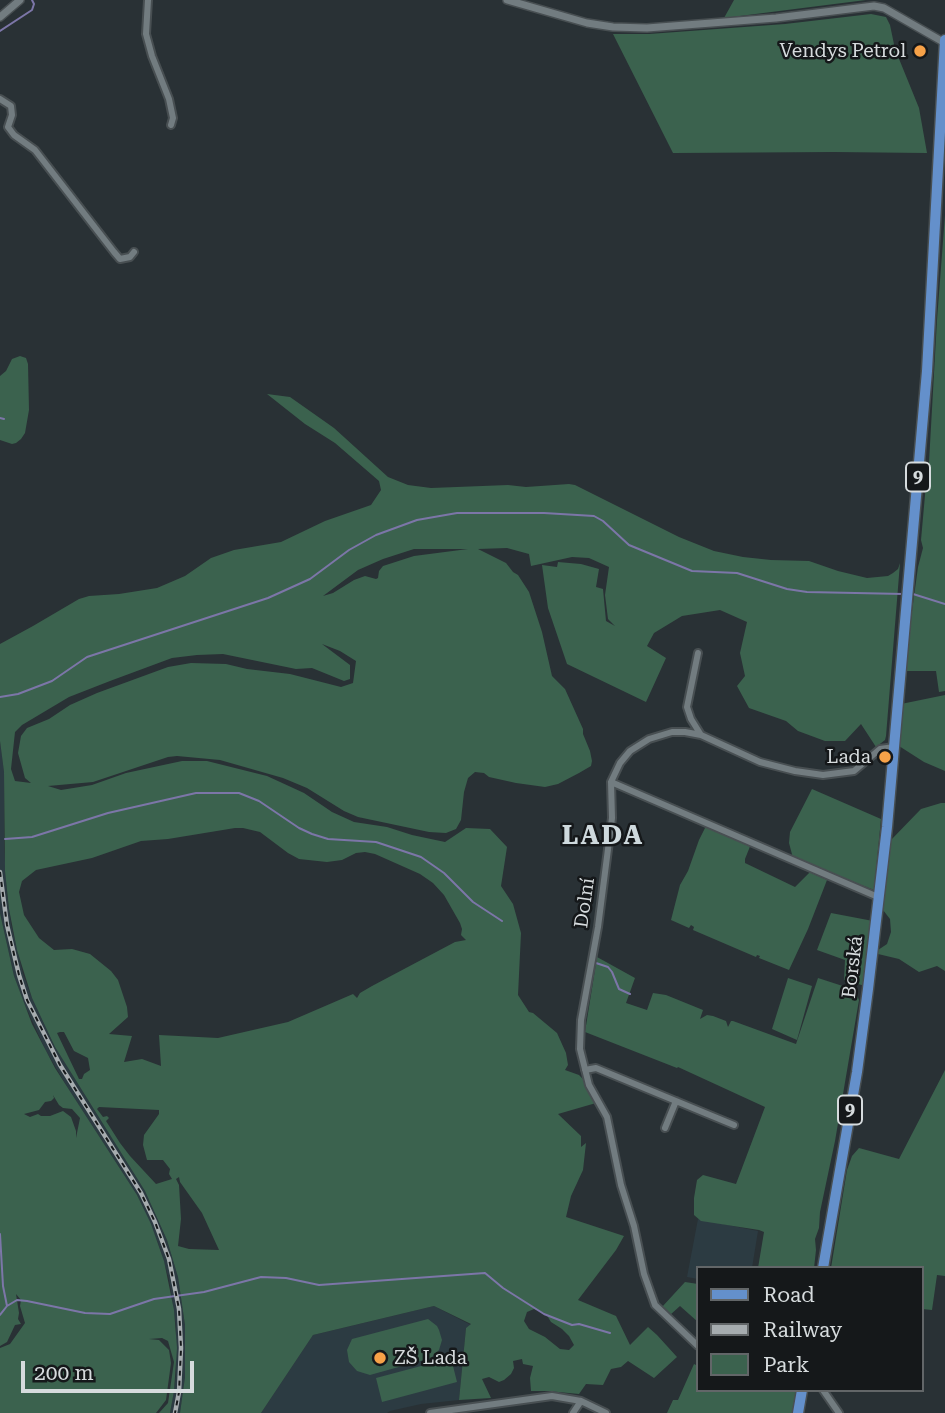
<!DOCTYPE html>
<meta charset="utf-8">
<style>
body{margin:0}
#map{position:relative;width:945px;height:1413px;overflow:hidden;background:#293135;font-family:"Roboto Serif",serif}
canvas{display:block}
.legend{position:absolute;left:696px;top:1266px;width:228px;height:126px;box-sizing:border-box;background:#15181a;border:2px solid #626668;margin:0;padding:9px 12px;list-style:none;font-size:21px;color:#d6dbdd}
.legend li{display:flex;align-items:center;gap:14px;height:35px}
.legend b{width:35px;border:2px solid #626668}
.scale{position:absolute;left:21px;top:1361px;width:173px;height:32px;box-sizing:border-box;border:4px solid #d6dbdd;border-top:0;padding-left:9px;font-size:21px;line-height:24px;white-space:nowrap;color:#d6dbdd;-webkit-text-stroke:5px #15181a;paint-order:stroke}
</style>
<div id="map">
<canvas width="945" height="1413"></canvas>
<ul class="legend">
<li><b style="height:9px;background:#6490cb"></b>Road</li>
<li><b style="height:9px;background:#a6acaf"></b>Railway</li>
<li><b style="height:19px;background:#3b624e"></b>Park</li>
</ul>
<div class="scale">200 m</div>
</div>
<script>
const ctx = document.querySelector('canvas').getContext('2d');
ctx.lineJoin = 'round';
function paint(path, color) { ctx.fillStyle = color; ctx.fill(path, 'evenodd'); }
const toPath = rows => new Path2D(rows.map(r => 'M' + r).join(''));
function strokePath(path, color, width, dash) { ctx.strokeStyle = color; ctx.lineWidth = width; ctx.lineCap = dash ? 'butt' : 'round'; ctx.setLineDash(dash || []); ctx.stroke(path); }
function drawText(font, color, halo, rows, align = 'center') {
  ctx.font = font + ' "Roboto Serif",serif'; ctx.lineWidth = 5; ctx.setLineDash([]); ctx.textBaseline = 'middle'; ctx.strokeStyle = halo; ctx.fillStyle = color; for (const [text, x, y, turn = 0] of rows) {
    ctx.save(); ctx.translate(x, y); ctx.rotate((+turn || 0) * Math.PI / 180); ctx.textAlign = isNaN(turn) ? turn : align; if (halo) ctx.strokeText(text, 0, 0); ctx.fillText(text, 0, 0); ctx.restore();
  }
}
paint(toPath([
 [0,741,4,772,4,847,7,893,11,924,23,974,32,998,55,1047,145,1191,167,1240,178,1277,185,1325,185,1377,180,1413,170,1413,176,1376,176,1326,169,1279,158,1243,137,1195,66,1085,46,1051,23,1001,14,976,0,913],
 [698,1219,758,1231,752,1268,698,1268,698,1279,687,1277],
 [434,1306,471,1325,466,1328,459,1400,421,1404,390,1411,387,1413,261,1413,313,1335]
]), '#2c3b42');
paint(toPath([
 [734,0,866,0,724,18],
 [871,14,886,17,890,25,895,49,919,108,927,153,834,152,673,153,613,34,649,34,785,24],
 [945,215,945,691,939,692,936,671,906,671,912,611,918,567,923,548,921,540,926,484,928,480,937,320],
 [20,356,26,358,28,364,29,410,25,433,21,439,16,443,12,444,0,440,0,376,6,371,12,359],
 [267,394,290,397,334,428,388,477,408,485,431,488,508,485,526,487,569,484,575,485,679,537,714,551,743,557,771,560,809,561,838,571,867,578,888,576,893,573,898,569,900,563,886,736,885,740,876,747,861,724,845,741,825,741,798,731,786,721,749,708,737,686,745,676,740,653,747,622,720,610,682,616,654,633,647,646,666,658,646,702,567,664,548,608,542,565,557,567,558,562,581,564,599,569,596,587,603,589,606,621,615,626,608,619,605,595,609,567,589,558,572,557,531,566,529,554,507,548,478,549,506,563,513,572,518,575,529,592,542,632,552,676,565,689,583,729,583,734,590,751,592,761,591,766,579,773,558,784,545,787,516,783,489,777,484,773,475,772,468,778,464,792,461,820,456,829,446,833,429,832,358,817,344,811,307,788,283,778,220,760,177,756,168,757,93,782,48,786,61,790,92,785,126,773,182,761,207,761,267,776,304,793,332,812,354,822,387,827,412,835,445,842,466,828,490,829,507,847,501,886,513,904,521,933,518,995,529,1012,533,1013,557,1033,566,1053,568,1065,565,1070,579,1075,585,1081,596,1103,558,1114,581,1136,581,1147,586,1143,583,1170,571,1196,566,1217,624,1236,616,1250,578,1300,616,1316,630,1345,648,1327,657,1335,677,1357,654,1378,628,1361,621,1367,611,1369,603,1385,586,1384,579,1394,548,1391,531,1391,530,1378,533,1366,523,1364,522,1359,513,1361,514,1368,511,1374,504,1380,499,1382,489,1377,482,1379,491,1398,459,1400,466,1328,471,1324,434,1306,313,1335,261,1413,180,1413,185,1377,185,1325,178,1277,167,1240,145,1191,55,1047,32,998,17,950,9,909,5,871,4,772,0,741,0,644,33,626,79,599,89,596,119,594,157,588,185,576,211,558,234,550,281,542,325,521,371,505,381,490,379,481,335,443,305,424],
 [414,549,468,549,414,556,383,566,379,571,378,578,376,579,365,576,354,580,333,593,323,596,358,570,383,559],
 [322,644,340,651,356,661,353,683,341,687,290,674,247,669,226,664,191,663,168,667,97,693,70,705,49,719,27,728,21,736,18,753,25,778,31,783,15,781,11,769,15,732,22,725,69,697,110,681,172,658,197,655,223,654,296,669,312,668,344,681,350,679,350,665],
 [235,828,243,828,260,832,288,853,299,859,327,862,342,860,356,853,365,852,375,854,420,874,433,883,444,895,460,923,462,929,461,935,466,940,455,942,372,986,360,993,357,998,353,994,288,1022,218,1038,159,1035,161,1066,142,1059,124,1062,132,1036,109,1034,128,1017,127,1007,118,980,111,971,90,954,72,949,54,950,39,938,24,915,19,892,22,881,36,870,92,858,141,841,168,839],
 [60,1032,64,1032,74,1051,88,1058,90,1070,84,1074,82,1079,79,1079,57,1033],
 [99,1107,159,1110,159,1114,144,1135,143,1145,147,1160,163,1160,170,1169,169,1174,172,1179,156,1184,130,1156,120,1143,106,1121,109,1118,107,1116,103,1117,97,1109],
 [179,1177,180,1182,202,1213,219,1250,189,1249,178,1246,181,1219,179,1185,176,1179],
 [534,1309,546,1314,551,1322,562,1329,569,1336,574,1345,569,1350,560,1349,545,1337,529,1329,524,1321,527,1312],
 [945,695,945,771,924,762,899,746,901,704],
 [812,789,881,819,874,890,793,858,789,843,790,832],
 [941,803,945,803,945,971,937,966,919,972,899,959,878,954,878,950,887,944,891,932,890,919,883,910,890,841,921,809],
 [709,827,743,842,751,844,745,859,745,863,795,887,810,872,827,880,808,929,789,970,759,958,760,956,757,955,756,957,693,930,694,927,691,925,689,928,671,920,680,885,688,871,699,840,705,828],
 [0,913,14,976,32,1024,55,1068,137,1195,151,1224,164,1261,174,1310,177,1348,174,1391,170,1413,159,1413,168,1403,174,1362,168,1341,162,1338,149,1339,159,1340,169,1350,171,1363,166,1400,156,1413,0,1413,0,1348,10,1344,25,1323,20,1306,21,1300,16,1294,19,1313,18,1319,21,1324,15,1325,7,1342,0,1346],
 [53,1095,59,1105,63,1108,72,1109,80,1118,76,1138,76,1131,71,1117,63,1111,50,1116,41,1116,38,1114,30,1117,24,1114,39,1110,45,1102,51,1101,54,1098],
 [831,913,873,921,865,986,844,980,845,960,817,950],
 [597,957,635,978,626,1003,647,1010,653,993,666,995,703,1010,700,1019,707,1015,713,1016,726,1021,728,1027,731,1021,733,1021,796,1044,818,978,855,990,859,1000,835,1141,820,1212,819,1228,815,1239,816,1250,814,1268,758,1268,764,1232,759,1230,701,1221,694,1215,694,1198,697,1180,703,1175,736,1184,765,1107,678,1067,677,1068,585,1032],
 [788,978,812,986,797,1040,772,1029],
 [945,1070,945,1276,937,1275,932,1310,922,1309,922,1268,831,1268,847,1170,852,1156,859,1148,899,1159],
 [685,1282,698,1284,698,1322,680,1306,670,1315,662,1307],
 [428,1319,437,1326,439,1330,442,1340,439,1350,431,1358,370,1375,357,1371,349,1362,347,1350,352,1339],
 [451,1358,457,1382,382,1402,376,1378],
 [694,1364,698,1366,698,1390,797,1390,793,1413,667,1413,673,1400,678,1400]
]), '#3b624e');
strokePath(toPath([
 [0,31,32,10,34,4,32,0],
 [0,418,4,419],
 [913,594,945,604],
 [0,697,18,694,52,681,87,657,268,598,310,579,349,550,376,535,417,520,457,513,544,513,594,516,603,521,629,545,692,571,737,573,787,589,807,592,904,594],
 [5,839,32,837,108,813,196,793,239,793,259,801,299,828,312,834,328,839,376,842,421,857,444,873,473,902,502,921],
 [596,963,608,967,612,972,619,989,630,994],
 [0,1234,3,1286,7,1306,0,1315],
 [7,1306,17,1300,27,1301,85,1313,110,1314,154,1299,204,1292,261,1277,286,1278,319,1285,485,1273,503,1288,544,1314,572,1325,579,1324,610,1333]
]), '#7c76a8', 2);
const minor = toPath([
 [148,0,146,34,152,56,169,99,173,118,171,125],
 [0,99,11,106,12,115,8,127,14,135,35,150,114,252,120,259,130,257,134,252],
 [698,653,687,707,691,719,701,735],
 [611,782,878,897],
 [585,1070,596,1068,734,1125],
 [665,1128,676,1101],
 [698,1346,655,1305,644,1274,634,1226,621,1185,607,1117,589,1085,580,1049,581,1020,598,927,612,818,611,782,620,763,630,751,649,739,672,732,685,732,701,735,760,762,795,771,823,775,854,771,880,749,894,747],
 [823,1390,839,1413],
 [430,1413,552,1396,581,1401,606,1413],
 [573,1413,581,1401]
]);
const tertiary = toPath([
 [507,0,587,23,613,27,647,28,776,18,874,6,884,8,945,43],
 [0,17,20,0]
]);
const primary = toPath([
 [823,1268,857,1072,868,989,887,827,927,371,945,40],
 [798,1413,802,1390]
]);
strokePath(minor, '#484f52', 10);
strokePath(tertiary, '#484f52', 10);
strokePath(primary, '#484f52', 13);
strokePath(minor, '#727c80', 6);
strokePath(tertiary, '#727c80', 7);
strokePath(primary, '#6490cb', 10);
const rail = toPath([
 [0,872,7,925,19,975,27,1000,60,1065,141,1193,155,1222,169,1259,179,1309,181,1348,179,1392,175,1413]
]);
strokePath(rail, '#a6acaf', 4.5);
strokePath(rail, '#15181a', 2, [5]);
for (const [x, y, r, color] of [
 [920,51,7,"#f7a248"],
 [885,757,7,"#f7a248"],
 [380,1358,7,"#f7a248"]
]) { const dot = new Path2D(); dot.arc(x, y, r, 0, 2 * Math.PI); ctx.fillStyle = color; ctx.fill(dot); strokePath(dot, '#15181a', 2.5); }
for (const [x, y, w] of [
 [918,477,24],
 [850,1110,24]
]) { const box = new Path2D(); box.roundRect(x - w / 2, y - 14.5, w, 29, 5); ctx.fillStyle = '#15181a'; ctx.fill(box); strokePath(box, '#d6dbdd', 2); }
drawText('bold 18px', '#d6dbdd', null, [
 ["9",918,477],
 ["9",850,1110]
]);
drawText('19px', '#d6dbdd', '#15181a', [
 ["Vendys Petrol",906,51],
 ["Lada",871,757],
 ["ZŠ Lada",394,1358,"left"]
], 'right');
drawText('19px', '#d6dbdd', '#15181a', [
 ["Dolní",585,903,-82],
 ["Borská",853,967,-83]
]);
ctx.letterSpacing = '2px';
drawText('bold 26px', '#ced9dd', '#15181a', [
 ["LADA",603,836]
]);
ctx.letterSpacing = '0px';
</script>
